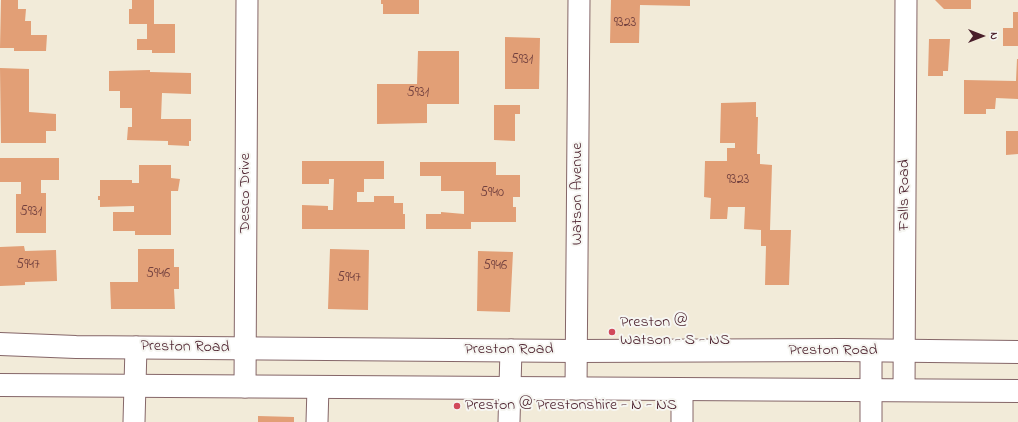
<!DOCTYPE html>
<style>
body{margin:0}
#map{position:relative;width:1018px;height:422px;overflow:hidden;background:#f2ebd9;font-family:"Indie Flower",sans-serif}
canvas{display:block}
.north{position:absolute;left:962px;top:16px;width:40px;height:40px;-webkit-text-stroke:3px #f6f6f2;paint-order:stroke;rotate:90deg;font-size:11px;font-weight:700;line-height:16px;text-align:center;color:#4a1f2b}
.north::after{content:'';display:block;margin:auto;width:14px;height:18px;background:#4a1f2b;clip-path:polygon(50% 0,100% 100%,50% 72%,0 100%)}
</style>
<div id="map">
<canvas width="1018" height="422"></canvas>
<div class="north">N</div>
</div>
<script>
const ctx = document.querySelector('canvas').getContext('2d');
ctx.lineJoin = 'round';
function paint(path, color) { ctx.fillStyle = color; ctx.fill(path, 'evenodd'); }
const toPath = rows => new Path2D(rows.map(r => 'M' + r).join(''));
function strokePath(path, color, width, dash) { ctx.strokeStyle = color; ctx.lineWidth = width; ctx.lineCap = dash ? 'butt' : 'round'; ctx.setLineDash(dash || []); ctx.stroke(path); }
function drawText(font, color, halo, rows, align = 'center') {
  ctx.font = font + ' "Indie Flower",sans-serif'; ctx.lineWidth = 4; ctx.setLineDash([]); ctx.textBaseline = 'middle'; ctx.strokeStyle = halo; ctx.fillStyle = color; for (const [text, x, y, turn = 0] of rows) {
    ctx.save(); ctx.translate(x, y); ctx.rotate((+turn || 0) * Math.PI / 180); ctx.textAlign = isNaN(turn) ? turn : align; if (halo) ctx.strokeText(text, 0, 0); ctx.fillText(text, 0, 0); ctx.restore();
  }
}
paint(toPath([
 [1,0,18,0,18,9,26,9,25,21,31,21,31,35,47,35,46,51,14,51,14,48,0,48],
 [132,0,154,0,154,24,175,24,175,53,152,53,152,50,137,50,137,39,147,39,147,24,129,24,129,9,132,9],
 [381,0,419,0,419,14,383,14,383,4,381,4],
 [611,0,690,0,690,6,640,5,639,43,610,43],
 [935,0,971,0,971,9,944,9],
 [1013,12,1018,12,1018,46,1003,46,1003,28,1013,28],
 [505,37,540,38,539,89,505,89],
 [929,39,950,39,948,71,943,71,943,76,928,76],
 [418,51,459,51,459,104,427,104,427,123,377,124,377,84,417,84],
 [1017,59,1018,59,1018,99,996,98,995,109,986,109,986,114,964,114,964,80,1016,81],
 [0,68,29,69,29,112,56,114,56,131,46,131,46,143,1,143],
 [150,70,150,72,191,73,191,94,162,93,161,119,191,119,191,141,189,141,189,146,168,145,168,141,127,140,128,127,132,127,132,108,120,108,120,91,109,91,109,71],
 [756,102,756,117,758,117,757,154,760,154,760,164,772,165,770,230,791,230,789,285,765,285,766,246,761,246,761,230,744,229,745,207,728,207,727,219,710,219,711,198,704,197,705,161,727,161,727,148,735,148,735,143,720,143,721,103],
 [494,105,520,105,520,114,515,114,515,141,494,140],
 [1006,131,1018,131,1018,154,1006,155],
 [0,158,59,158,59,180,41,180,41,193,46,193,46,233,16,233,16,194,21,194,21,182,0,182],
 [302,161,384,161,384,179,364,179,364,192,357,192,357,202,374,202,374,196,394,196,394,203,403,203,403,214,405,214,405,229,302,229,302,205,328,206,328,210,333,210,334,179,329,179,329,184,302,184],
 [420,162,496,162,496,175,520,175,520,197,513,197,513,207,516,207,516,222,471,222,471,229,426,229,426,214,441,214,441,212,464,214,464,191,441,191,441,176,420,176],
 [139,165,171,165,171,178,180,179,178,191,171,191,171,235,135,235,135,231,113,231,113,212,134,212,134,206,100,207,100,200,98,200,98,196,100,196,100,180,132,180,132,183,139,183],
 [24,246,25,251,56,250,57,281,25,282,25,285,0,286,0,247],
 [138,249,174,249,174,267,179,267,179,289,174,289,175,309,111,309,110,282,138,282],
 [330,249,369,250,368,310,328,309],
 [478,251,513,252,510,312,477,311],
 [258,416,294,417,294,422,258,422]
]), '#e29f76');
const minor = toPath([
 [245,387,247,0],
 [576,389,579,0],
 [904,390,906,0],
 [134,422,136,347],
 [317,422,318,387],
 [509,422,511,350],
 [682,422,682,389],
 [871,422,871,351]
]);
const major = toPath([
 [0,344,76,347,576,351,842,350,1018,352],
 [0,385,1018,391]
]);
strokePath(minor, '#856668', 23);
strokePath(major, '#856668', 24);
strokePath(minor, '#fff', 21);
strokePath(major, '#fff', 22);
for (const [x, y, r, color] of [
 [612,332,4,"#d1495b"],
 [457,406,4,"#d1495b"]
]) { const dot = new Path2D(); dot.arc(x, y, r, 0, 2 * Math.PI); ctx.fillStyle = color; ctx.fill(dot); strokePath(dot, '#f6f6f2', 1.5); }
drawText('14px', '#703f3e', null, [
 ["9323",625,24],
 ["5931",522,61],
 ["5931",418,94],
 ["9323",738,181],
 ["5940",492,194],
 ["5931",31,213],
 ["5947",28,266],
 ["5946",495,267],
 ["5946",158,275],
 ["5947",349,279]
]);
drawText('16px', '#4a1f2b', '#f6f6f2', [
 ["Desco Drive",246,193,-90],
 ["Watson Avenue",578,194,-90],
 ["Falls Road",905,195,-90],
 ["Preston Road",185,348,1],
 ["Preston Road",509,350],
 ["Preston Road",833,351]
]);
drawText('16px', '#4a1f2b', '#f6f6f2', [
 ["Preston @",620,323],
 ["Watson - S - NS",620,341],
 ["Preston @ Prestonshire - N - NS",465,406]
], 'left');
</script>
